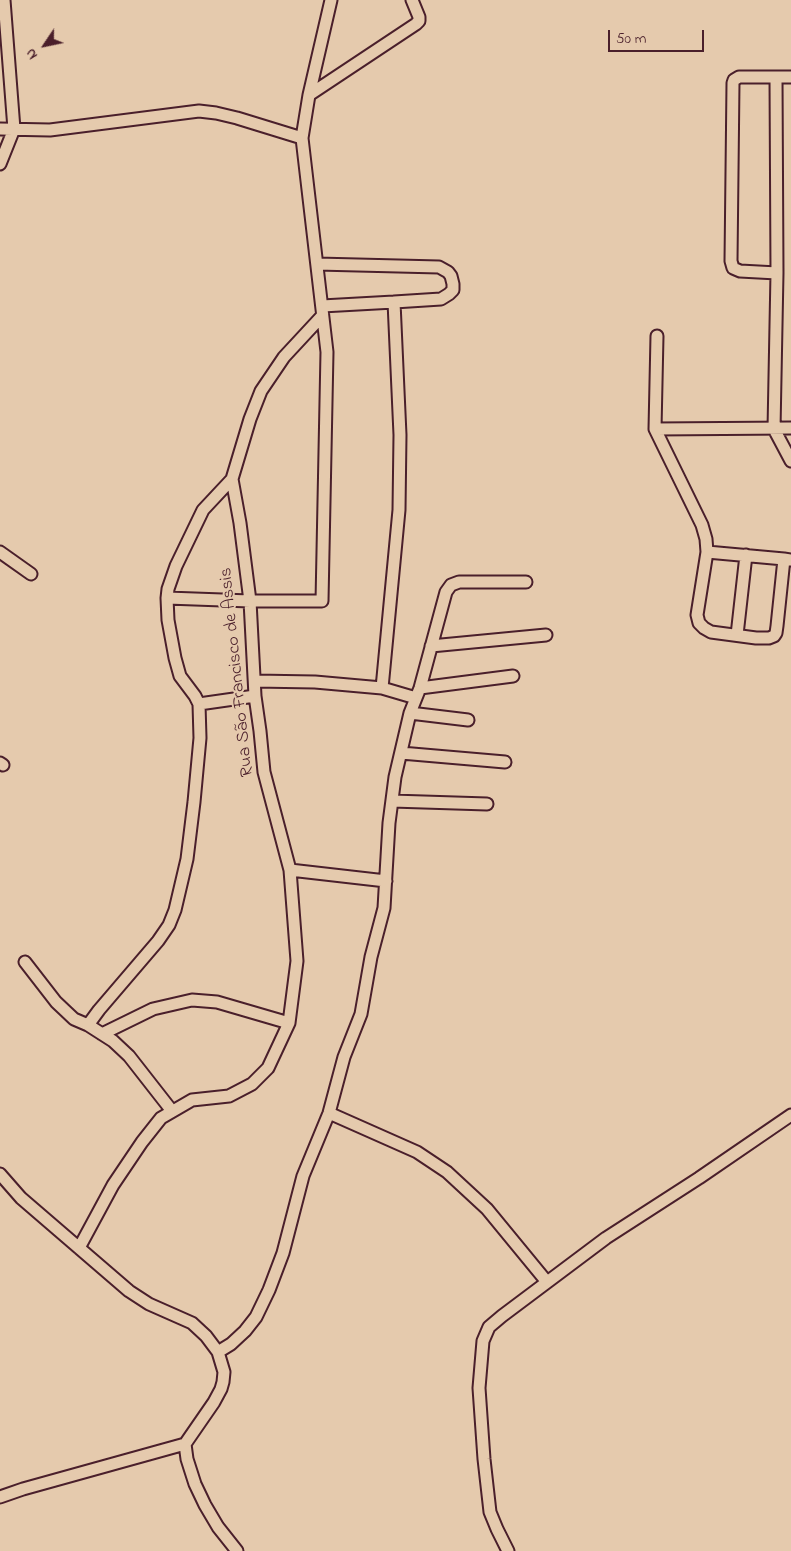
<!DOCTYPE html>
<meta charset="utf-8">
<style>
body{margin:0}
#map{position:relative;width:791px;height:1551px;overflow:hidden;background:#e5caad;font-family:"Indie Flower",sans-serif}
canvas{display:block}
.north{position:absolute;left:20px;top:20px;width:50px;height:50px;-webkit-text-stroke:4px #e5caad;paint-order:stroke;rotate:236deg;font-size:14px;font-weight:700;line-height:20px;text-align:center;color:#4a1f2b}
.north::after{content:'';display:block;margin:auto;width:18px;height:22px;background:#4a1f2b;clip-path:polygon(50% 0,100% 100%,50% 72%,0 100%)}
.scale{position:absolute;left:608px;top:30px;width:96px;height:22px;box-sizing:border-box;border:2px solid #4a1f2b;border-top:0;padding-left:6px;font-size:15px;line-height:18px;white-space:nowrap;color:#4a1f2b;-webkit-text-stroke:4px #e5caad;paint-order:stroke}
</style>
<div id="map">
<canvas width="791" height="1551"></canvas>
<div class="north">N</div>
<div class="scale">50 m</div>
</div>
<script>
const ctx = document.querySelector('canvas').getContext('2d');
ctx.lineJoin = 'round';
const toPath = rows => new Path2D(rows.map(r => 'M' + r).join(''));
function strokePath(path, color, width, dash) { ctx.strokeStyle = color; ctx.lineWidth = width; ctx.lineCap = dash ? 'butt' : 'round'; ctx.setLineDash(dash || []); ctx.stroke(path); }
function drawText(font, color, halo, rows, align = 'center') {
  ctx.font = font + ' "Indie Flower",sans-serif'; ctx.lineWidth = 4; ctx.setLineDash([]); ctx.textBaseline = 'middle'; ctx.strokeStyle = halo; ctx.fillStyle = color; for (const [text, x, y, turn = 0] of rows) {
    ctx.save(); ctx.translate(x, y); ctx.rotate((+turn || 0) * Math.PI / 180); ctx.textAlign = isNaN(turn) ? turn : align; if (halo) ctx.strokeText(text, 0, 0); ctx.fillText(text, 0, 0); ctx.restore();
  }
}
const minor = toPath([
 [776,77,791,77],
 [309,95,416,24,419,21,419,17,412,0],
 [0,129,50,130,199,111,216,113,237,118,302,138],
 [0,164,14,129,4,0],
 [317,264,439,267,448,272,451,276,453,284,453,290,449,294,441,299,394,302],
 [777,273,740,271,733,268,731,261,733,83,734,80,739,77,776,77,777,273,774,429,791,461],
 [322,306,394,302,400,435,399,510,382,688],
 [657,336,655,429,791,428],
 [655,429,702,525,706,539,707,552,697,615,699,623,704,628,711,632,756,638,769,638,774,636,776,633,777,626,784,559,791,560],
 [0,552,31,574],
 [707,552,784,559],
 [167,598,250,601,322,601,327,352,302,138,309,95,331,0],
 [737,635,746,555],
 [431,646,546,635],
 [255,681,315,682,382,688,416,698],
 [420,688,513,676],
 [199,704,255,696],
 [410,713,468,720],
 [401,753,505,762],
 [0,763,3,765],
 [392,801,487,804],
 [290,870,386,881],
 [25,962,56,1002,74,1019,88,1025],
 [102,1034,153,1009,192,1000,217,1002,289,1023],
 [172,1111,129,1056,113,1041,88,1025,99,1010,158,941,169,925,175,910,187,859,194,802,200,738,199,704,195,696,180,676,175,658,168,620,167,598,168,589,176,566,203,510,232,479],
 [329,1113,417,1152,447,1172,487,1209,547,1282],
 [0,1174,21,1198,129,1291,149,1304,192,1323,206,1336,218,1352,224,1372,223,1382,221,1389,214,1402,185,1444,187,1459,195,1484,205,1505,218,1527,237,1551],
 [79,1248,113,1185,142,1142,161,1118,192,1100,229,1096,252,1084,268,1068,289,1023,297,961,290,870,264,772,260,731,255,696,250,601,240,523,232,479,250,419,261,391,284,357,322,316],
 [218,1352,231,1344,245,1331,256,1317,269,1290,283,1253,303,1176,329,1113,344,1057,361,1014,371,957,384,908,389,823,395,777,410,713,420,688,446,592,451,585,459,582,526,582],
 [0,1497,23,1489,185,1444],
 [508,1551,497,1529,490,1512,484,1459,479,1388,483,1341,489,1327,502,1316,606,1238,699,1178,791,1115]
]);
strokePath(minor, '#4a1f2b', 15);
strokePath(minor, '#e5caad', 11);
drawText('18px', '#4a1f2b', '#e5caad', [
 ["Rua São Francisco de Assis",238,672,-96]
]);
</script>
